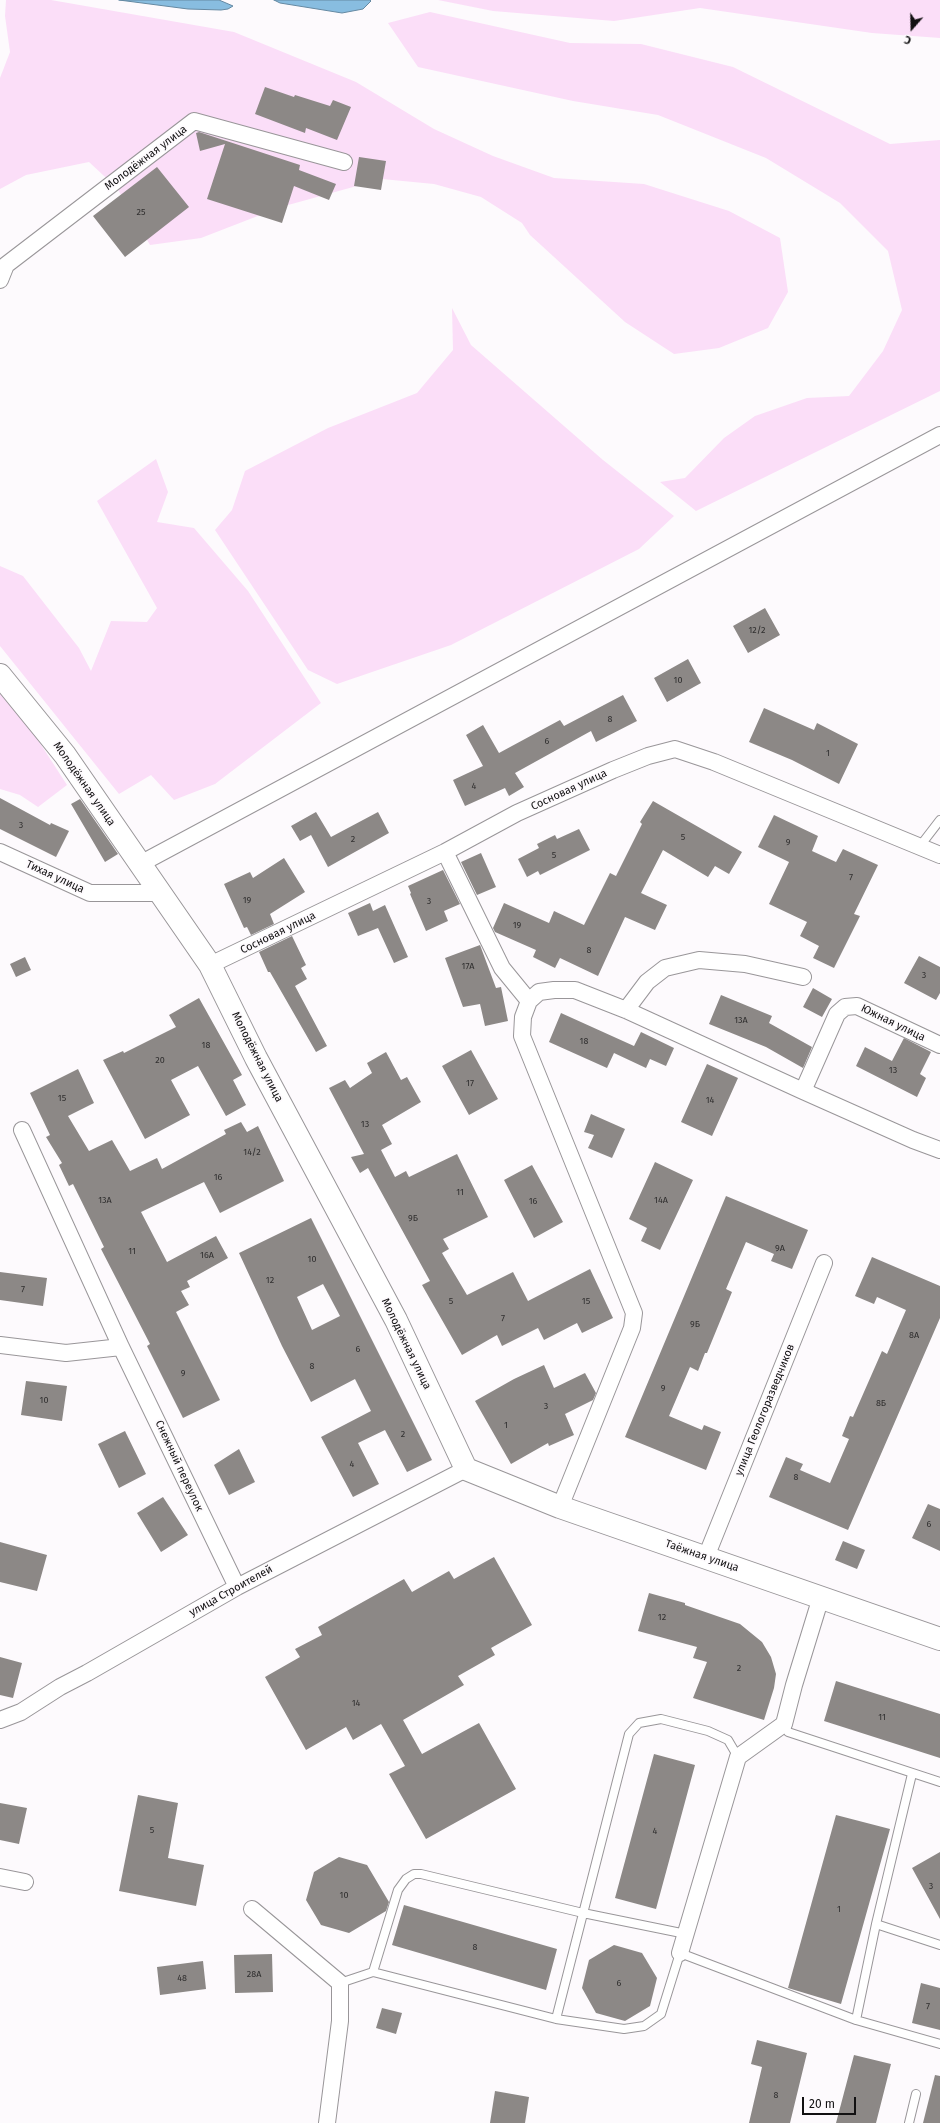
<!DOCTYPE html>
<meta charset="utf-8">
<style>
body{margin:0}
#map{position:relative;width:940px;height:2123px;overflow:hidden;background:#fdfafd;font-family:"Fira Sans",sans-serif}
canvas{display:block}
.north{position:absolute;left:892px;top:8px;width:40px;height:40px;-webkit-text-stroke:3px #fdfafd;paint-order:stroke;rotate:200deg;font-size:11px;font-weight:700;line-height:16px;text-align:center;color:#121112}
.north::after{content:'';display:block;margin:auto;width:14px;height:18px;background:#121112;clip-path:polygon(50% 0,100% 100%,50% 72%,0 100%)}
.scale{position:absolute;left:802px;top:2097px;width:54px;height:18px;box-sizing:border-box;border:2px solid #121112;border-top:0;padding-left:5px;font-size:12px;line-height:14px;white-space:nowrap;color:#121112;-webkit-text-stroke:3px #fdfafd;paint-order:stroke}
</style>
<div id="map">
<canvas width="940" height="2123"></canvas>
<div class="north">С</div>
<div class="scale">20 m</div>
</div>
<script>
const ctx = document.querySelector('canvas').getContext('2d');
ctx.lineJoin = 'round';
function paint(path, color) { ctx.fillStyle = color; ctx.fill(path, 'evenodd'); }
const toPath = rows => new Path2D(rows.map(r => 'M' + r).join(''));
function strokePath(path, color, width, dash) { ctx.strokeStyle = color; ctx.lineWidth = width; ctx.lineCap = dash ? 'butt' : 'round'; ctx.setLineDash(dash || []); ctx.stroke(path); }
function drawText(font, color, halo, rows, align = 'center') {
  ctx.font = font + ' "Fira Sans",sans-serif'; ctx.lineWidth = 3.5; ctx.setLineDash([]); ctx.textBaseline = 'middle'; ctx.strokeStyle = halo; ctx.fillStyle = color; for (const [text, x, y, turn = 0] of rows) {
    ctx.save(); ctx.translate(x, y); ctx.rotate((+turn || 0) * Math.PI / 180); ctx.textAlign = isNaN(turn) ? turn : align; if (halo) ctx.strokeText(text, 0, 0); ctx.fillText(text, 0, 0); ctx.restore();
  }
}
paint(toPath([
 [6,0,51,0,234,32,356,82,434,129,493,156,554,178,644,184,729,211,780,238,788,292,768,328,719,348,674,354,625,322,530,235,522,223,481,197,434,184,382,179,281,207,201,238,150,245,117,188,89,162,26,175,0,189,0,78,10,52,5,16],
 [438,0,940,0,940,38,872,33,700,8,614,21,493,11],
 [430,12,570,43,641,44,733,67,890,144,940,140,940,391,696,511,660,482,685,478,724,438,755,416,807,398,849,396,883,351,902,310,888,251,840,203,766,158,658,115,573,101,418,67,388,23],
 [452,308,471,345,603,460,674,516,639,549,451,645,337,684,308,670,215,530,232,510,245,471,328,428,417,393,453,350],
 [156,459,168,492,157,522,194,528,248,591,321,703,215,784,174,800,151,775,119,794,0,646,0,566,23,576,79,648,91,671,111,621,147,622,157,608,97,501],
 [0,692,16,706,67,785,38,807,20,795,0,789]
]), '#fbdef8');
const water = toPath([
 [119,0,219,0,233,6,228,9,221,10,188,9,119,0],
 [274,0,370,0,371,1,363,9,342,13,280,3,274,0]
]);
paint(water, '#88bde0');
strokePath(water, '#6589a2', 1);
paint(toPath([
 [265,87,294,97,295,95,330,106,333,100,351,107,337,140,306,128,305,133,255,114],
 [199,132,300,165,299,170,336,184,329,200,294,186,282,223,207,199,225,144,200,151,196,133],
 [359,157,386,161,381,190,354,186],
 [157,167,189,207,125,257,93,216],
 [765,608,780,635,748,653,733,626],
 [688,659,701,683,667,702,654,678],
 [623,695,637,721,596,742,591,731,515,773,524,787,509,796,505,788,465,806,453,780,483,766,466,735,483,725,499,753,560,720,564,726],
 [764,708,814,730,817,723,858,744,839,784,792,760,749,742],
 [0,798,50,825,51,823,69,831,56,857,0,829],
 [80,799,118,854,105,862,71,804],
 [653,801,742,852,729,874,715,866,708,877,663,850,641,893,667,905,655,930,625,917,598,976,560,958,555,968,533,957,536,950,495,932,493,928,504,903,549,923,554,911,584,925,610,873,616,876,642,824,640,822],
 [316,812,331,837,378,812,389,833,328,867,311,835,300,841,291,826],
 [774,815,818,836,812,851,836,862,843,849,878,865,854,914,860,916,834,968,813,958,819,946,800,936,807,922,769,904,789,862,758,847],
 [579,829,590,850,540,875,538,871,527,877,518,859,539,848,537,844,555,835,557,839],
 [481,853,496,887,477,895,461,862],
 [284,858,305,892,270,914,274,924,251,935,247,927,244,928,224,884,250,872,253,878],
 [443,870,460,904,444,911,448,921,426,931,410,894,411,893,408,886],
 [370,903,373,911,385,905,408,957,394,963,378,928,358,936,348,913],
 [292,936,306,965,301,968,307,979,295,986,327,1046,316,1052,270,972,268,972,259,952],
 [480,945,496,988,501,987,508,1021,485,1026,480,1004,463,1007,445,958],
 [919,956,940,967,940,993,936,1000,904,983],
 [25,957,31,970,16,977,10,964],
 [813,988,832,999,822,1017,803,1007],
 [721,995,772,1016,769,1023,812,1047,803,1068,766,1047,709,1024],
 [199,998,242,1075,233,1080,246,1105,226,1116,198,1066,171,1080,190,1115,145,1139,103,1060,123,1051,124,1053,176,1027,169,1015],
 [561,1013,634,1046,641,1032,674,1048,666,1066,650,1059,646,1068,614,1053,607,1068,549,1042],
 [904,1038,931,1052,920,1074,926,1078,917,1097,856,1066,865,1047,892,1061],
 [471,1050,498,1099,469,1115,442,1066],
 [386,1052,401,1080,407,1077,421,1102,382,1125,392,1144,381,1150,395,1177,406,1171,409,1177,457,1154,488,1217,443,1239,449,1249,442,1253,467,1295,513,1272,528,1301,590,1269,613,1318,582,1333,577,1323,544,1340,538,1328,502,1346,497,1335,462,1355,422,1285,430,1281,368,1168,360,1173,351,1157,364,1154,329,1088,345,1080,350,1088,372,1073,367,1063],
 [707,1064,738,1078,712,1136,681,1122],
 [78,1069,94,1103,68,1116,89,1151,112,1140,130,1171,157,1158,162,1169,226,1134,224,1130,241,1122,247,1132,258,1126,284,1181,220,1213,204,1182,141,1212,167,1262,216,1236,228,1258,187,1281,190,1287,181,1291,189,1305,176,1312,220,1400,183,1418,147,1346,150,1344,101,1249,104,1247,73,1184,69,1186,59,1165,62,1163,46,1137,50,1135,30,1093],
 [591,1114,625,1129,612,1158,588,1148,594,1135,584,1132],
 [655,1162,693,1180,660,1250,641,1241,647,1228,629,1219],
 [532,1165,563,1222,534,1238,504,1180],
 [726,1196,808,1230,792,1269,771,1261,774,1254,746,1242,726,1289,732,1292,707,1353,705,1353,698,1371,690,1367,669,1416,702,1430,704,1425,721,1432,706,1470,625,1437],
 [311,1218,432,1460,407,1472,385,1430,358,1443,379,1484,353,1497,321,1437,371,1411,355,1379,311,1402,282,1346,239,1253],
 [323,1284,340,1316,312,1330,297,1297],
 [872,1257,940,1286,940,1318,848,1530,769,1497,786,1457,803,1464,800,1470,830,1483,849,1439,842,1436,850,1416,853,1417,882,1351,887,1354,906,1310,877,1297,874,1304,855,1296],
 [0,1272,47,1278,43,1306,0,1300],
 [544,1365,554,1388,585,1373,596,1393,593,1400,565,1414,574,1435,549,1446,548,1443,511,1464,475,1401,514,1379],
 [26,1381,67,1386,62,1421,21,1415],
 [125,1431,146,1474,119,1488,98,1444],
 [239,1449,255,1482,229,1495,214,1465],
 [163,1497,188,1535,161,1552,137,1513],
 [928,1504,940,1509,940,1551,912,1538],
 [843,1541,865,1550,857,1569,835,1560],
 [0,1542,47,1555,37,1591,0,1582],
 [494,1557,532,1625,491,1648,495,1655,458,1676,464,1685,403,1720,422,1754,479,1723,516,1789,426,1839,389,1774,405,1766,381,1724,353,1740,346,1727,306,1750,265,1677,300,1657,295,1649,322,1635,318,1627,404,1579,412,1592,449,1571,454,1579],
 [649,1593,685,1603,685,1605,740,1624,762,1642,771,1657,776,1674,774,1688,764,1720,693,1698,707,1662,693,1658,697,1647,638,1631],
 [0,1657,22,1663,13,1698,0,1695],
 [836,1681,940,1714,940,1758,824,1721],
 [654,1754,695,1765,656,1909,615,1898],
 [138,1795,178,1803,168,1858,204,1865,196,1906,119,1891],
 [0,1803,27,1808,19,1844,0,1840],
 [836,1815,890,1829,841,2004,788,1988],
 [940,1852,940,1919,912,1868],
 [339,1857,367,1865,389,1902,386,1911,349,1933,321,1925,306,1900,314,1872],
 [404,1905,557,1949,546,1990,392,1945],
 [614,1945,642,1953,657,1978,650,2006,625,2021,596,2013,582,1988,589,1960],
 [272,1954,273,1992,235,1993,234,1955],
 [203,1961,206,1989,160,1995,157,1967],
 [921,1983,940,1988,940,2030,912,2023],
 [382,2008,402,2013,396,2034,376,2028],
 [757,2040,807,2053,790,2123,749,2123,762,2067,751,2064],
 [854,2055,891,2064,876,2123,836,2123],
 [935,2075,940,2076,940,2123,923,2123],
 [495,2091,529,2097,525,2123,490,2123]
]), '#8c8886');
const service = toPath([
 [920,846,940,820],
 [784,1724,788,1732,940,1782],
 [876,1924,940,1945],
 [373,1972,398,1890,406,1879,414,1874,421,1874,583,1913,686,1934],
 [340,1983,373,1972,556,2019,624,2029,644,2026,661,2014,680,1953,856,2020,940,2044],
 [556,2019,629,1734,639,1723,661,1719,708,1731,728,1740,738,1757],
 [856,2020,876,1924,912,1774],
 [909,2123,916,2094]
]);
const minor = toPath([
 [0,280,6,265,194,121,344,162],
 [0,852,90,893,160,893],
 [445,852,502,968,529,1001],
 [140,864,940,435],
 [210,965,445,852,517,813,613,770,648,756,675,749,714,762,940,855],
 [626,1010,647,982,665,968,699,960,745,964,803,977],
 [803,1091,837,1014,845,1007,857,1006,940,1045],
 [22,1130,121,1347,237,1587],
 [0,1345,66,1353,121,1347],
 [560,1507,632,1328,634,1313,522,1036,523,1017,529,1001,539,992,554,990,575,990,626,1010,803,1091,913,1140,940,1150],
 [706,1557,824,1263],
 [0,1720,21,1712,60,1687,87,1673,237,1587,466,1469],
 [0,1877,25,1882],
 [252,1909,340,1983,340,2021,327,2123],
 [680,1953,738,1757,784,1724,794,1685,821,1597]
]);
const secondary = toPath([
 [0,675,65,755,210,965,256,1058,396,1320,466,1469,560,1507,940,1639]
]);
strokePath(service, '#999699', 10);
strokePath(minor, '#999699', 18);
strokePath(secondary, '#999699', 24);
strokePath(service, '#fff', 8);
strokePath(minor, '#fff', 16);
strokePath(secondary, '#fff', 22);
drawText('9px', '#302f2f', null, [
 ["25",141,212],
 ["12/2",757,630],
 ["10",678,680],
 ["8",610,719],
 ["6",547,741],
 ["1",828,753],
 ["4",474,786],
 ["3",21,825],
 ["5",683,837],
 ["2",353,839],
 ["9",788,842],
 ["5",554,855],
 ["7",851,877],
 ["19",247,900],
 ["3",429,901],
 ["19",517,925],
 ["8",589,950],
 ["17А",468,966],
 ["3",924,975],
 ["13А",741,1020],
 ["18",584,1041],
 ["18",206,1045],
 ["20",160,1060],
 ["13",893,1070],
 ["17",470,1083],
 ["15",62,1098],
 ["14",710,1100],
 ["13",365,1124],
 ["14/2",252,1152],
 ["16",218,1177],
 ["11",460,1192],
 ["13А",105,1200],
 ["14А",661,1200],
 ["16",533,1201],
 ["9Б",413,1218],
 ["9А",780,1248],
 ["11",132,1251],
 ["16А",207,1255],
 ["10",312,1259],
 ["12",270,1280],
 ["7",23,1289],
 ["5",451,1301],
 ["15",586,1301],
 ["7",503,1318],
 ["9Б",695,1324],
 ["8А",914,1335],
 ["6",358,1349],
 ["8",312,1366],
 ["9",183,1373],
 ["9",663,1388],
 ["10",44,1400],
 ["8Б",881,1403],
 ["3",546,1406],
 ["1",506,1425],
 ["2",403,1434],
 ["4",352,1464],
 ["8",796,1477],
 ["6",929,1524],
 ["12",662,1617],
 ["2",739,1668],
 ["14",356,1703],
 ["11",882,1717],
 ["5",152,1830],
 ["4",655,1831],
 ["3",931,1886],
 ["10",344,1895],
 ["1",839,1909],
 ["8",475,1947],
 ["28А",254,1974],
 ["48",182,1978],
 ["6",619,1983],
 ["7",928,2006],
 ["8",776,2095]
]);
drawText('11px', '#121112', '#fdfafd', [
 ["Молодёжная улица",146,158,-37],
 ["Молодёжная улица",84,784,55],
 ["Сосновая улица",569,790,-25],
 ["Тихая улица",55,877,25],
 ["Сосновая улица",278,933,-26],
 ["Южная улица",893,1023,26],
 ["Молодёжная улица",257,1057,63],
 ["Молодёжная улица",406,1344,64],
 ["улица Геологоразведчиков",765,1410,-68],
 ["Снежный переулок",179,1466,65],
 ["Таёжная улица",702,1556,19],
 ["улица Строителей",231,1591,-29]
]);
</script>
